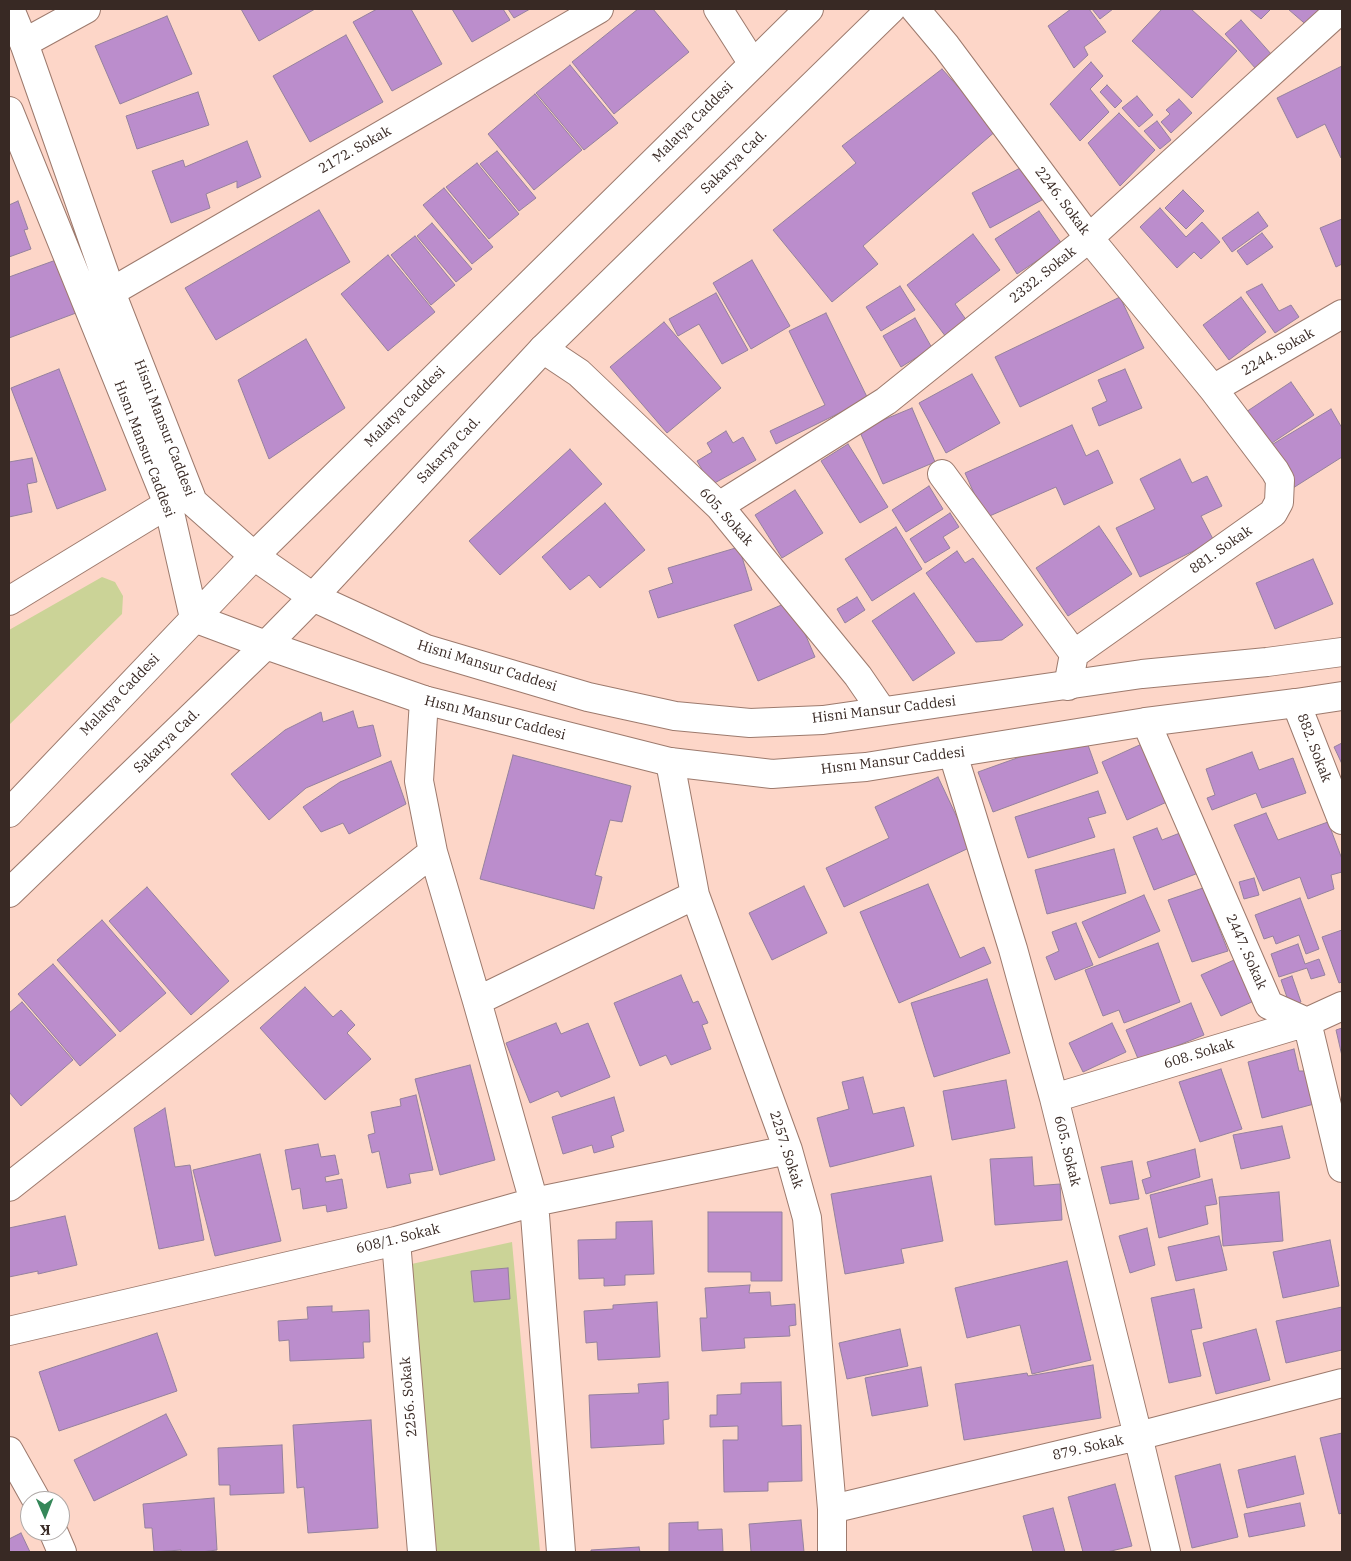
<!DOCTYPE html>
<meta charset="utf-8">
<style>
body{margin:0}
#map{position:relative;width:1351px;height:1561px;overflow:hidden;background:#fdd6c8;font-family:"IBM Plex Serif",serif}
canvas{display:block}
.frame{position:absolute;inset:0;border:10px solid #382924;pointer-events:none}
.north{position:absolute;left:20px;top:1491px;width:50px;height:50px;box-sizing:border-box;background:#fff;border:1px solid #afa9a7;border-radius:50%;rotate:179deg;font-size:14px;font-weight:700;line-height:20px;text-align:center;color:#382924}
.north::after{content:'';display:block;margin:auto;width:18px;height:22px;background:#358759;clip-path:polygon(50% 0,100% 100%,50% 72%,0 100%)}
</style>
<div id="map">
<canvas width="1351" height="1561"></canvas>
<div class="frame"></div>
<div class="north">K</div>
</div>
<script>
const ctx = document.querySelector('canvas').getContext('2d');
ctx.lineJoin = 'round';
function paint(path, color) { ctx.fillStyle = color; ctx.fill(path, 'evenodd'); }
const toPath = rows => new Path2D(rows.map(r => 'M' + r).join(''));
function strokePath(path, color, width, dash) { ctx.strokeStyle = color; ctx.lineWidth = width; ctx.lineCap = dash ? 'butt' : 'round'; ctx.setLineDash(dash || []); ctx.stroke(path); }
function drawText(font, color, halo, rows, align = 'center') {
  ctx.font = font + ' "IBM Plex Serif",serif'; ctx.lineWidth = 4.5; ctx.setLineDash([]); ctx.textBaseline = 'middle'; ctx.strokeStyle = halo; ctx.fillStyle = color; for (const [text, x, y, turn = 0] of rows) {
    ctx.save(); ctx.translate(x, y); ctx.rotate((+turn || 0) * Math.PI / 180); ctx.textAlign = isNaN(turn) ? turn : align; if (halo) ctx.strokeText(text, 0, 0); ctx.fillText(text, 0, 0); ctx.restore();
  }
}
paint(toPath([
 [102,577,115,582,123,596,122,614,9,725,9,630],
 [512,1242,540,1552,435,1552,407,1265]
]), '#cbd397');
const building = toPath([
 [241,9,315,9,259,41,241,9],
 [377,9,411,9,442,64,392,91,353,22,377,9],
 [452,9,503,9,510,20,472,42,452,9],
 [508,9,530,9,514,18,508,9],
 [638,9,653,9,689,52,614,114,572,62,638,9],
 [1071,9,1089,9,1106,32,1084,47,1088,55,1074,68,1048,26,1071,9],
 [1092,9,1113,9,1100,19,1092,9],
 [1162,9,1191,9,1237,51,1192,98,1132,41,1162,9],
 [1249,9,1271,9,1261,19,1249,9],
 [1288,9,1327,9,1310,28,1288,9],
 [167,16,192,74,120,104,95,46,167,16],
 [1241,20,1272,55,1256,69,1225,34,1241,20],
 [346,35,383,102,310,142,273,76,346,35],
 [1091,62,1103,76,1090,89,1109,112,1080,141,1050,104,1091,62],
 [570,65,618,123,584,150,536,93,570,65],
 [1342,66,1342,157,1341,158,1325,124,1297,138,1277,98,1342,66],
 [942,69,997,130,863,246,878,264,832,302,773,230,856,163,842,146,942,69],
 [1107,85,1122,101,1115,108,1100,92,1107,85],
 [198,92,209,125,137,149,126,116,198,92],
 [535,94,582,150,534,190,488,134,535,94],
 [1137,96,1153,115,1139,127,1122,108,1137,96],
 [1179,99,1192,113,1171,133,1161,122,1170,114,1166,110,1179,99],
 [1119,113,1155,150,1120,186,1088,143,1119,113],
 [1157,121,1171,140,1160,149,1144,131,1157,121],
 [247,141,261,177,237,188,237,181,206,194,210,208,171,223,152,171,183,160,185,167,247,141],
 [497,151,536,198,519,211,480,164,497,151],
 [477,163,519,214,489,239,446,187,477,163],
 [1024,166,1042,200,990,228,972,193,1024,166],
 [444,188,493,247,472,264,423,205,444,188],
 [1183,190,1204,211,1186,229,1165,208,1183,190],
 [18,201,28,229,24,230,31,249,9,257,9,205,18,201],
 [1160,208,1186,237,1202,222,1220,242,1201,259,1194,252,1177,268,1140,227,1160,208],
 [319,210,350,262,216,340,185,288,319,210],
 [1039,211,1062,244,1017,274,995,239,1039,211],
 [1258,212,1268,226,1232,252,1222,238,1258,212],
 [1342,219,1342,264,1336,267,1320,228,1342,219],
 [432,223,472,269,456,282,417,236,432,223],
 [1262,233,1273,247,1247,265,1237,251,1262,233],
 [973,234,1000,270,955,304,967,321,946,337,907,285,973,234],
 [415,236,455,285,431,305,391,255,415,236],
 [388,255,435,312,388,351,341,294,388,255],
 [56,260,76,313,9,338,9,277,56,260],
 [752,260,790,326,751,349,713,283,752,260],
 [1262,284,1279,311,1291,305,1299,317,1275,333,1246,292,1262,284],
 [900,286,915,310,881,331,866,307,900,286],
 [716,293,748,350,722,364,699,324,678,336,669,319,716,293],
 [1120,297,1144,348,1020,407,995,357,1120,297],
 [1241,297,1266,332,1229,360,1203,325,1241,297],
 [826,313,868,399,776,444,770,431,825,405,789,331,826,313],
 [915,318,932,348,901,367,883,336,915,318],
 [664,322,721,388,667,433,610,367,664,322],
 [306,339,345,408,269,459,238,380,306,339],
 [59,369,106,490,57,509,11,388,59,369],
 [1125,369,1142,408,1099,426,1092,408,1107,401,1098,380,1125,369],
 [972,374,1000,423,946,453,919,403,972,374],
 [1291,382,1314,415,1266,447,1243,414,1291,382],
 [912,408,935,462,883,484,859,430,912,408],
 [1331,409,1342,428,1342,457,1293,488,1268,447,1331,409],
 [1072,425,1086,456,1098,450,1113,483,1064,505,1056,487,985,518,965,473,1072,425],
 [726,431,733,443,743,437,756,460,711,485,697,461,712,452,707,443,726,431],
 [848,444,888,507,860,523,821,461,848,444],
 [570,449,602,484,500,575,469,541,570,449],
 [32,458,37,482,27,484,32,512,9,517,9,462,32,458],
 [1180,459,1192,483,1207,476,1222,506,1201,516,1214,541,1140,577,1116,528,1155,509,1140,479,1180,459],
 [929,486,943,509,906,532,892,510,929,486],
 [795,490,823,533,782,558,755,515,795,490],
 [605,503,645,550,600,588,589,575,570,590,542,557,605,503],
 [950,513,959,527,943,537,950,548,925,563,910,539,950,513],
 [1099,526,1132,574,1068,616,1036,568,1099,526],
 [896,527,922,569,872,601,845,559,896,527],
 [739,547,752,590,658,618,649,591,673,583,668,568,739,547],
 [957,551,965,563,973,558,1023,625,1002,640,976,642,926,573,957,551],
 [1313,559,1333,604,1275,629,1256,583,1313,559],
 [914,593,955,653,913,681,872,621,914,593],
 [857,597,865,610,845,623,837,609,857,597],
 [791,601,815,657,758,681,734,625,791,601],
 [353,711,358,728,373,725,381,756,306,788,269,820,231,774,285,730,321,712,323,722,353,711],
 [1084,734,1098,773,993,812,978,772,1084,734],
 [1144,743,1169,801,1127,820,1102,762,1144,743],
 [1342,743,1342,764,1334,747,1342,743],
 [1252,752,1259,770,1293,758,1306,793,1262,808,1256,793,1212,810,1207,798,1215,795,1206,769,1252,752],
 [513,755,631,786,622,822,610,820,595,875,602,877,594,909,480,879,513,755],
 [391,761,406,804,349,834,343,823,321,832,303,807,340,782,391,761],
 [938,777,971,847,844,907,826,868,889,838,875,807,938,777],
 [1098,791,1106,813,1088,818,1095,837,1028,858,1015,817,1098,791],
 [1266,813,1278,840,1328,822,1342,859,1342,872,1331,875,1334,889,1308,899,1300,877,1263,891,1234,825,1266,813],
 [1157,828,1162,840,1185,831,1201,872,1154,890,1133,837,1157,828],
 [1114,849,1126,893,1047,914,1035,870,1114,849],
 [1254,878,1259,895,1244,899,1239,882,1254,878],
 [928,884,960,958,984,947,991,963,899,1003,860,912,928,884],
 [804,886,827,933,772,960,749,913,804,886],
 [147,887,229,981,191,1015,109,921,147,887],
 [1203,888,1228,951,1192,962,1168,900,1203,888],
 [1144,895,1160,931,1099,958,1082,922,1144,895],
 [1300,898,1319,949,1306,954,1299,935,1276,944,1273,936,1264,939,1255,915,1300,898],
 [102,920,166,993,120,1032,57,960,102,920],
 [1076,923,1093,965,1055,980,1046,957,1059,951,1052,932,1076,923],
 [1342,930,1342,982,1339,983,1322,937,1342,930],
 [1158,943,1180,1002,1124,1023,1119,1010,1103,1016,1085,970,1158,943],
 [1298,944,1305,964,1319,959,1325,975,1311,979,1307,968,1279,977,1271,954,1298,944],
 [1234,960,1254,1001,1221,1016,1201,975,1234,960],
 [53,964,116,1035,80,1066,18,994,53,964],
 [681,975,693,1003,698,1001,708,1023,702,1025,711,1049,671,1065,666,1055,640,1066,614,1003,681,975],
 [1292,976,1301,1002,1290,1006,1281,980,1292,976],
 [987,979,1010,1053,934,1077,911,1003,987,979],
 [305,987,333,1017,341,1010,355,1025,347,1033,371,1059,325,1100,260,1028,305,987],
 [22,1002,73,1060,21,1106,9,1092,9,1013,22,1002],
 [1191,1003,1204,1035,1139,1061,1126,1030,1191,1003],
 [556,1023,561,1034,588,1023,610,1077,561,1097,558,1091,530,1103,506,1043,556,1023],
 [1112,1023,1126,1052,1083,1072,1069,1043,1112,1023],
 [1342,1028,1342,1056,1336,1030,1342,1028],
 [1294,1049,1299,1071,1305,1071,1314,1104,1262,1118,1248,1062,1294,1049],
 [470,1065,495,1160,440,1175,415,1079,470,1065],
 [1221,1069,1242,1129,1200,1142,1179,1082,1221,1069],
 [863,1077,873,1114,904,1107,914,1146,830,1167,817,1118,849,1109,842,1082,863,1077],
 [1006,1080,1015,1128,952,1140,943,1091,1006,1080],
 [416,1095,433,1170,409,1174,411,1183,387,1188,379,1151,372,1153,368,1135,375,1133,371,1112,401,1106,400,1099,416,1095],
 [614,1097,624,1131,611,1136,614,1147,594,1153,592,1145,563,1154,552,1117,614,1097],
 [165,1108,175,1167,190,1165,204,1240,159,1249,134,1128,165,1108],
 [1282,1126,1290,1158,1241,1169,1233,1135,1282,1126],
 [318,1144,321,1157,335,1155,339,1174,325,1177,326,1182,342,1179,347,1208,327,1212,326,1205,303,1209,300,1188,292,1190,285,1150,318,1144],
 [1195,1149,1200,1177,1146,1194,1142,1180,1151,1177,1147,1162,1195,1149],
 [260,1154,281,1241,215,1256,193,1170,260,1154],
 [1032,1157,1034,1186,1060,1184,1062,1220,995,1225,990,1159,1032,1157],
 [1132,1161,1139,1199,1110,1204,1101,1167,1132,1161],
 [931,1176,943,1241,901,1249,904,1263,845,1274,831,1194,931,1176],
 [1212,1179,1217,1204,1205,1206,1208,1224,1159,1238,1150,1195,1212,1179],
 [1279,1192,1283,1241,1223,1246,1219,1197,1279,1192],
 [708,1212,782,1212,782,1281,751,1281,751,1272,708,1272,708,1212],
 [65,1216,77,1265,38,1274,38,1271,9,1277,9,1228,65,1216],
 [652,1221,654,1274,625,1275,625,1285,604,1286,604,1278,579,1279,578,1240,616,1239,616,1222,652,1221],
 [1147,1228,1155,1265,1130,1273,1119,1236,1147,1228],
 [1219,1236,1227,1270,1176,1281,1168,1247,1219,1236],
 [1330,1240,1339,1286,1283,1298,1273,1252,1330,1240],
 [1067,1261,1091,1360,1032,1374,1020,1325,967,1338,955,1288,1067,1261],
 [508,1268,510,1299,474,1302,471,1271,508,1268],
 [750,1285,749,1293,770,1292,771,1306,795,1304,796,1325,789,1326,790,1336,744,1338,745,1348,702,1351,700,1318,707,1318,705,1288,750,1285],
 [1194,1289,1202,1328,1191,1330,1201,1376,1169,1383,1151,1298,1194,1289],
 [657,1302,660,1357,598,1360,597,1342,586,1343,584,1311,613,1309,613,1305,657,1302],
 [332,1306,332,1312,369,1310,370,1342,363,1342,364,1358,290,1361,289,1340,279,1341,278,1321,308,1319,307,1307,332,1306],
 [1342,1307,1342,1350,1286,1363,1276,1321,1342,1307],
 [900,1329,908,1366,847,1379,839,1343,900,1329],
 [1256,1329,1270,1380,1216,1394,1203,1343,1256,1329],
 [157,1333,177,1391,59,1431,39,1372,157,1333],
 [1093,1365,1101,1418,964,1440,955,1384,1027,1373,1028,1376,1093,1365],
 [921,1367,928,1406,872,1416,865,1378,921,1367],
 [668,1382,669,1419,663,1420,664,1444,591,1448,589,1395,639,1393,638,1384,668,1382],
 [781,1382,782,1426,801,1425,802,1481,768,1482,768,1491,724,1492,723,1440,738,1440,738,1426,710,1427,710,1415,717,1415,717,1395,741,1394,741,1383,781,1382],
 [166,1414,187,1455,94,1501,74,1460,166,1414],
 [371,1420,378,1528,308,1533,304,1487,297,1488,293,1425,371,1420],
 [1342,1433,1342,1513,1339,1514,1320,1438,1342,1433],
 [282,1445,284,1493,230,1495,230,1485,219,1485,218,1448,282,1445],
 [1295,1456,1304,1494,1247,1508,1238,1470,1295,1456],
 [1220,1464,1238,1537,1192,1548,1175,1476,1220,1464],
 [1115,1484,1132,1546,1107,1552,1083,1552,1068,1497,1115,1484],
 [214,1498,217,1550,201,1552,181,1552,181,1550,154,1552,152,1528,145,1528,143,1504,214,1498],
 [1300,1503,1305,1526,1249,1537,1244,1514,1300,1503],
 [1053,1508,1065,1552,1033,1552,1023,1516,1053,1508],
 [801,1520,804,1552,751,1552,749,1524,801,1520],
 [698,1522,698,1530,722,1529,723,1552,669,1552,669,1523,698,1522],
 [21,1533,30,1552,9,1552,9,1539,21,1533],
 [639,1547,640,1552,591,1552,591,1550,639,1547]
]);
paint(building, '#bb8dcc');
strokePath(building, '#95819d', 1);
const minor = toPath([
 [718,9,753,64],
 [915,9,946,46,1089,238,1213,389,1275,471,1280,480,1279,502,1273,513,1074,654,1068,686],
 [24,43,86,9],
 [111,292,599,9],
 [543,349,579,373,719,506,858,676,882,711],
 [1213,389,1342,314],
 [942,474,1074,654],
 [719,506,886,401,1089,238,1341,9],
 [9,601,168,504],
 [424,700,419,781,433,852,477,1001,534,1202,561,1552],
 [1296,703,1342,820],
 [1146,722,1269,1005,1307,1022,1342,1168],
 [953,754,1013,949,1054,1098,1138,1436,1166,1552],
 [670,762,695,895,788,1150,807,1218,832,1509,832,1552],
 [477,1001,695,895],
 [1054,1098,1307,1022,1342,1006],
 [9,1187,433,852],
 [396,1241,422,1552],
 [9,1331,396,1241,534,1202,788,1150],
 [9,1451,37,1501],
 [832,1509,1138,1436,1342,1383],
 [53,1531,62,1552]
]);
const major = toPath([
 [10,9,24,43,111,292,193,502,254,556,313,597,426,649,588,697,675,716,750,723,823,720,1142,674,1267,662,1342,652],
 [9,111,168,504,194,618,266,645,424,700,670,762,772,774,866,767,1146,722,1296,703,1342,696],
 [9,813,254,556,809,9],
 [9,893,266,645,313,597,543,349,891,9]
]);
strokePath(minor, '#9d7a6d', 30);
strokePath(major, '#9d7a6d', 30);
strokePath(minor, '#fff', 28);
strokePath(major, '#fff', 28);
drawText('14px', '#382924', '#fff', [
 ["Malatya Caddesi",693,122,-45],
 ["2172. Sokak",355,150,-30],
 ["Sakarya Cad.",734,162,-44],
 ["2246. Sokak",1062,201,53],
 ["2332. Sokak",1043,275,-39],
 ["2244. Sokak",1278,352,-30],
 ["Malatya Caddesi",405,407,-45],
 ["Hisni Mansur Caddesi",164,428,69],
 ["Hısnı Mansur Caddesi",144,449,69],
 ["Sakarya Cad.",449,450,-47],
 ["605. Sokak",726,517,48],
 ["881. Sokak",1221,550,-35],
 ["Hisni Mansur Caddesi",487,666,17],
 ["Malatya Caddesi",120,695,-46],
 ["Hisni Mansur Caddesi",884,710,-7],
 ["Hısnı Mansur Caddesi",495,718,14],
 ["Sakarya Cad.",167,741,-44],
 ["882. Sokak",1314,748,69],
 ["Hısnı Mansur Caddesi",893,761,-7],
 ["2447. Sokak",1246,952,66],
 ["608. Sokak",1199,1054,-17],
 ["2257. Sokak",786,1150,72],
 ["605. Sokak",1067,1151,76],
 ["608/1. Sokak",398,1239,-14],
 ["2256. Sokak",409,1397,-95],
 ["879. Sokak",1088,1448,-13]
]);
</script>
